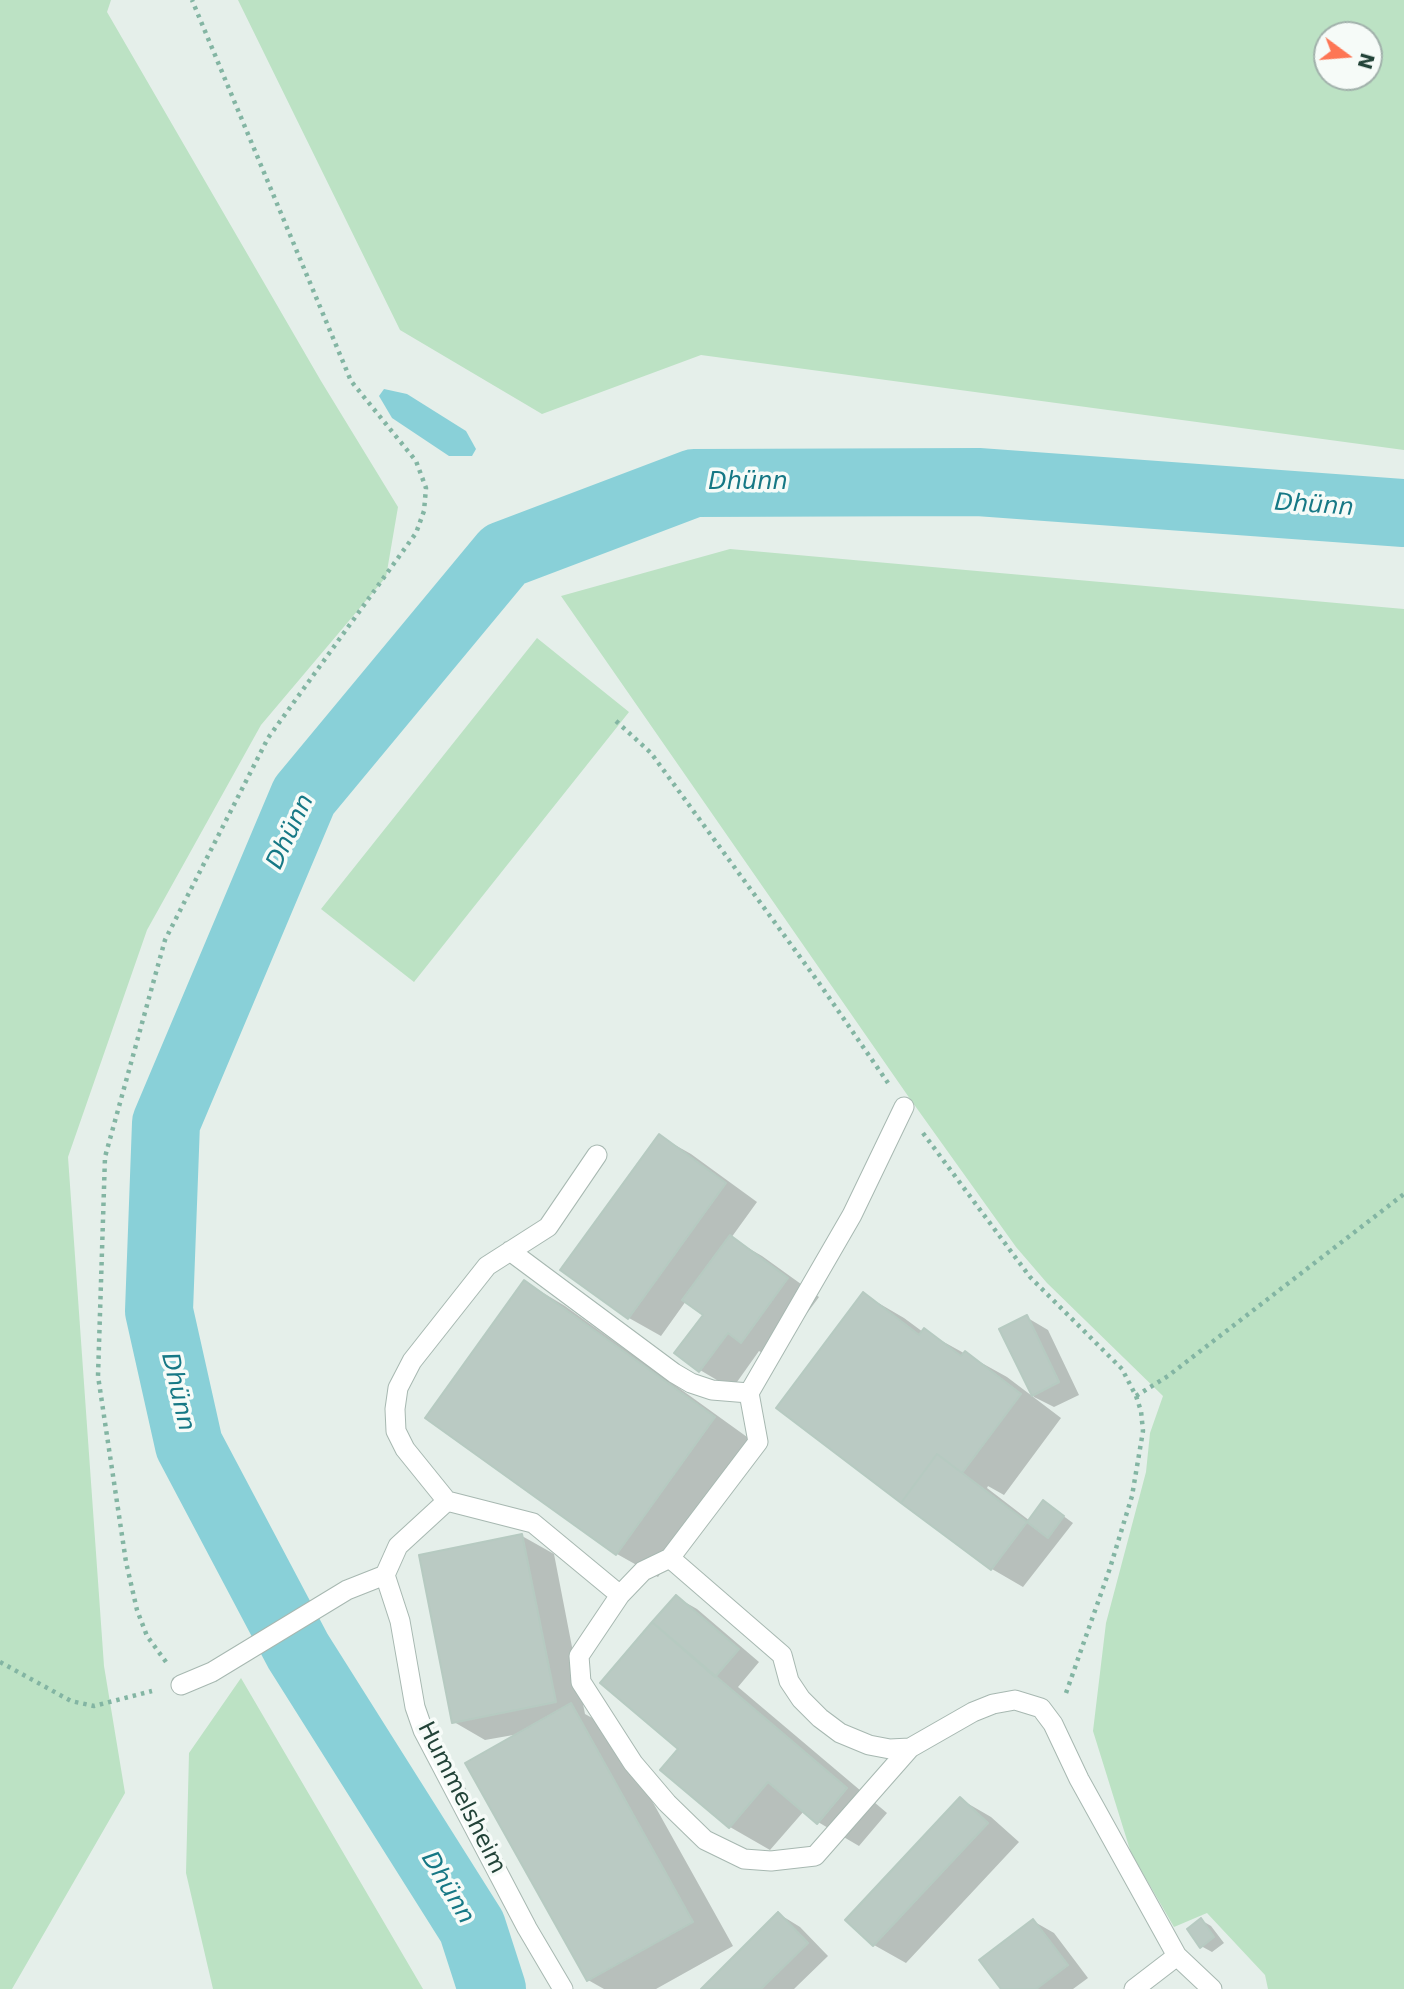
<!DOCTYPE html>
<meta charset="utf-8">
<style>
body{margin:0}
#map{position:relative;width:1404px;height:1989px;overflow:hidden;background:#e5efea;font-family:"DejaVu Sans",sans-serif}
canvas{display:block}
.north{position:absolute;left:1313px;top:21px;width:70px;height:70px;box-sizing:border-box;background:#f6fbf8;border:2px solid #a1b1ab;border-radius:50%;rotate:106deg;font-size:19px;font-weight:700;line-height:28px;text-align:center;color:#224338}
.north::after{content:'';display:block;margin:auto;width:24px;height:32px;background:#fd7655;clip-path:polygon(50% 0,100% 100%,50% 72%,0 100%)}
</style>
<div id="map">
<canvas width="1404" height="1989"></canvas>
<div class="north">N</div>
</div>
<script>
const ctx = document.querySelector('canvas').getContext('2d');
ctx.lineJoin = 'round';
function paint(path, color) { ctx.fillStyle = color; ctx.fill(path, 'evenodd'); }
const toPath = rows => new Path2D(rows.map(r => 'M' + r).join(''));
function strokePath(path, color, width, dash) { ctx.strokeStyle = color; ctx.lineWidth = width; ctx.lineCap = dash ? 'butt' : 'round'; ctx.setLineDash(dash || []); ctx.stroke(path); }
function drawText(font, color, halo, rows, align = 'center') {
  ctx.font = font + ' "DejaVu Sans",sans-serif'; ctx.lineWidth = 7; ctx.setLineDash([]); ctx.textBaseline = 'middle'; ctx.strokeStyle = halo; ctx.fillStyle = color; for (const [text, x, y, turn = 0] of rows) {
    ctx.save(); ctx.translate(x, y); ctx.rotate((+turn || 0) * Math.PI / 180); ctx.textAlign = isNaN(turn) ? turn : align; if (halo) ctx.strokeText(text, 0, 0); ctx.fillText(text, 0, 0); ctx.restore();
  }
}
paint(toPath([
 [0,0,111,0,107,12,321,381,398,507,386,577,261,725,147,930,68,1157,104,1666,125,1793,12,1989,0,1989],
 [238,0,1404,0,1404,450,701,355,542,414,400,330],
 [1327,35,1369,35,1369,77,1327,77],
 [730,549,1404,609,1404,1989,1268,1989,1265,1975,1207,1913,1174,1927,1131,1853,1093,1731,1106,1623,1146,1472,1150,1433,1163,1396,1047,1283,1016,1247,908,1096,561,596],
 [537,638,629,712,414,982,321,909],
 [241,1678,423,1989,213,1989,186,1873,189,1753]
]), '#bce2c4');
paint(toPath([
 [384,389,407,394,466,431,476,449,472,456,449,456,392,418,379,396]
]), '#89d0d8');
paint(toPath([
 [659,1136,691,1154,757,1202,731,1238,762,1256,819,1297,773,1359,759,1351,732,1389,700,1370,677,1353,705,1314,686,1301,661,1336,629,1318,563,1270],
 [525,1282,565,1306,754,1442,658,1577,617,1554],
 [863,1294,904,1318,923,1332,924,1331,1007,1377,1061,1418,1004,1495,988,1486,987,1488,1030,1521,1044,1502,1073,1523,1023,1587,992,1569],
 [1026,1317,1048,1330,1079,1395,1054,1407,1034,1397,1001,1329],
 [522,1536,554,1554,585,1714,612,1729,733,1946,656,1989,604,1989,588,1980,519,1734,485,1740,454,1722],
 [676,1597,697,1609,759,1662,738,1687,887,1813,859,1846,818,1822,804,1811,770,1850,730,1827,680,1748],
 [960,1799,991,1817,1019,1842,906,1963,874,1945,847,1920],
 [779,1914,800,1927,828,1956,794,1989,703,1989],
 [1201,1920,1211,1926,1224,1943,1212,1952,1201,1946],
 [1033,1921,1054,1933,1088,1978,1073,1989,1003,1989]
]), '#0003');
strokePath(toPath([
 [492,1989,472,1927,298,1651,189,1445,159,1311,166,1123,304,796,504,555,694,483,978,482,1404,513]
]), '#89d0d8', 68);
const building = toPath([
 [659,1134,726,1183,628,1319,560,1270,659,1134],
 [730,1235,788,1278,741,1343,728,1333,699,1372,674,1353,703,1315,682,1300,730,1235],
 [524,1280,715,1417,616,1555,425,1418,524,1280],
 [863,1292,919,1335,924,1328,961,1356,965,1351,1021,1394,962,1473,937,1454,901,1503,776,1408,863,1292],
 [1027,1315,1059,1382,1032,1396,999,1329,1027,1315],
 [937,1454,1027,1522,991,1570,901,1503,937,1454],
 [1043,1500,1064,1516,1048,1538,1027,1522,1043,1500],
 [522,1534,556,1702,452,1723,419,1555,522,1534],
 [676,1595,739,1649,715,1677,652,1622,676,1595],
 [652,1622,847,1788,817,1824,768,1782,729,1828,660,1770,678,1749,600,1683,652,1622],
 [571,1703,693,1922,587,1981,465,1763,571,1703],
 [960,1797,988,1823,873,1946,845,1920,960,1797],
 [778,1912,808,1943,761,1989,701,1989,778,1912],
 [1201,1918,1214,1937,1200,1948,1187,1929,1201,1918],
 [1033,1919,1068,1965,1036,1989,1001,1989,979,1960,1033,1919]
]);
paint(building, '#bacac3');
strokePath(building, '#b6cac1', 2);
const lane = toPath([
 [510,1251,674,1373,691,1383,712,1390,749,1393],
 [447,1501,405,1449,396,1431,395,1409,398,1388,412,1361,487,1266,548,1227,597,1155],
 [670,1558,758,1442,749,1393,852,1215,904,1107],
 [385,1575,400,1621,415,1707,423,1730,527,1928,563,1989],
 [385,1575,398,1546,447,1501,533,1523,620,1595],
 [181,1685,212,1672,347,1590,385,1575],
 [910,1748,890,1749,869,1745,840,1733,820,1718,801,1699,789,1681,782,1655,670,1558,643,1571,620,1595,579,1656,581,1682,633,1763,667,1803,705,1840,744,1859,771,1861,815,1856,910,1748,973,1712,993,1704,1015,1700,1041,1708,1053,1724,1079,1779,1177,1956,1212,1989],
 [1134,1989,1177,1956]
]);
strokePath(lane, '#a7b8b1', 21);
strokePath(toPath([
 [616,721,651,753,819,983,888,1083],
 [923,1133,1030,1277,1122,1369,1136,1396,1141,1411,1143,1431,1132,1496,1110,1568,1066,1693],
 [1136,1396,1168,1376,1404,1194],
 [0,1662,71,1701,94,1706,152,1691],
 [166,1662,147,1636,137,1610,126,1562,98,1376,105,1157,165,940,268,738,416,533,424,511,426,488,416,461,351,381,192,0]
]), '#83b5a3', 4.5, [3.5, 5]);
strokePath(lane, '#fff', 19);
drawText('23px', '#224338', '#f6fbf8', [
 ["Hummelsheim",461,1798,63]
]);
drawText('italic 24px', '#167885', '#f6fbf8', [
 ["Dhünn",748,483],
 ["Dhünn",1314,506,4],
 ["Dhünn",291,832,-65],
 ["Dhünn",177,1392,77],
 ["Dhünn",447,1888,59]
]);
</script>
